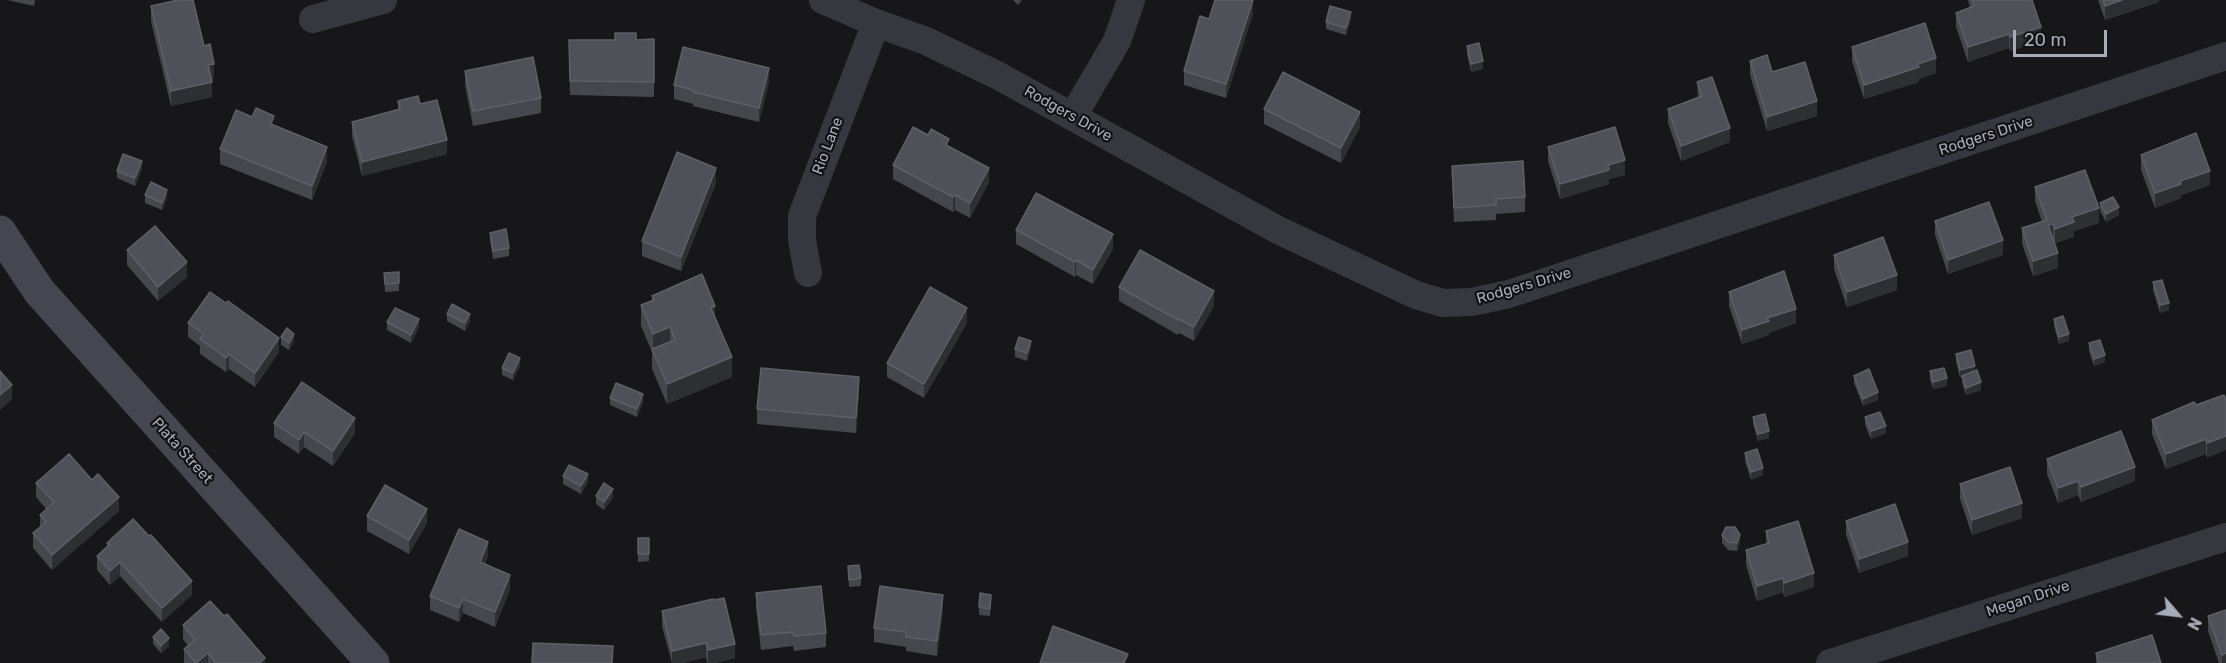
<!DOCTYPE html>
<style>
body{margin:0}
#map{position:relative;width:2226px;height:663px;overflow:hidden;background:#171719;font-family:Rubik,sans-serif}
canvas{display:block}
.north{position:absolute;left:2148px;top:585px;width:60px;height:60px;-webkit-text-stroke:4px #121214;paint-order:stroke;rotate:118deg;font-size:16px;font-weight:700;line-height:24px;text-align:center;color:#a8abba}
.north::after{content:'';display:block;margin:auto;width:21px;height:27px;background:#a8abba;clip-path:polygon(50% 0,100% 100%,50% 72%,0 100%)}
.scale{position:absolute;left:2013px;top:30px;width:94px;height:27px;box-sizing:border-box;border:3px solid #a8abba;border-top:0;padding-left:8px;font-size:18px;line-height:21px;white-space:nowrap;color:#a8abba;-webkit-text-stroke:4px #121214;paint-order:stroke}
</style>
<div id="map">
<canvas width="2226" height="663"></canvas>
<div class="north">N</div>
<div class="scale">20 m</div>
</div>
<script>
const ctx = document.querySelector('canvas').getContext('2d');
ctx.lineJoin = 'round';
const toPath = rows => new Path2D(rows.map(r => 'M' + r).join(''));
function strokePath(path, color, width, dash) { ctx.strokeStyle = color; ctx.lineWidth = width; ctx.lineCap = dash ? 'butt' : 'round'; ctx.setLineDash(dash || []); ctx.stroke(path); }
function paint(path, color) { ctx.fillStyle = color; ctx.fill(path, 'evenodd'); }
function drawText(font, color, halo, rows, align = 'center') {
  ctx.font = font + ' Rubik,sans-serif'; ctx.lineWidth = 4.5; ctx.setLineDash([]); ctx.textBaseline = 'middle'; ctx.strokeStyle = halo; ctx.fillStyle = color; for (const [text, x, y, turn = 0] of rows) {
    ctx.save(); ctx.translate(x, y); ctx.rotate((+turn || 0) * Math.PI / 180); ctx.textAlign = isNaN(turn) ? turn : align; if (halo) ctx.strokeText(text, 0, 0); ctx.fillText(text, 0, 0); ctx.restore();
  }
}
strokePath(toPath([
 [823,0,876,23,926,41,997,75,1278,230,1416,295,1443,303,1472,302,1509,294,2226,56],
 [313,19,383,0],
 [1073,116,1117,41,1131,0],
 [808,273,802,240,802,216,876,23],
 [1830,663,2226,537]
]), '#37383f', 28);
strokePath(toPath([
 [0,232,39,291,373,663]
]), '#45464f', 33);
paint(toPath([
 [7,0,35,0,34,6],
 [1013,0,1022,0,1018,5],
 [1968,0,2032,0,2041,41,2010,51,2009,48,1968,62,1956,27,1956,13,1970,8],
 [2098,0,2159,0,2159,2,2105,20],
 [151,6,204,46,214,78,211,79,212,97,171,106,151,21],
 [1253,14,1226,98,1184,85,1184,71,1209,19],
 [1351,19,1346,35,1326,29,1326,22],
 [654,39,654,97,570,95,569,40],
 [1467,46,1483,69,1471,72,1467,54],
 [1852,47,1936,73,1919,79,1919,82,1864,99,1852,61],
 [1750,61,1772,72,1817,116,1767,131,1750,75],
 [465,71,541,98,541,113,473,126,465,85],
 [769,82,759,122,693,106,693,104,674,99,674,85],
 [1697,82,1730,142,1681,161,1668,123,1668,109,1698,98],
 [398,101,420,104,447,154,362,176,352,136,352,122,398,110],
 [1264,109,1360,127,1341,163,1264,124],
 [274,126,327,162,312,200,220,164,220,149],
 [949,146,989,182,970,218,955,210,953,212,893,179,893,165],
 [1548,147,1625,175,1609,179,1609,184,1560,199,1548,161],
 [2141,155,2210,185,2181,195,2181,198,2155,208,2141,170],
 [1452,166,1525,197,1525,212,1496,214,1496,220,1454,222],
 [142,169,135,186,117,178,117,171],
 [716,183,681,271,642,256,642,241],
 [2035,187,2099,223,2074,231,2074,237,2055,243,2058,268,2033,276,2022,243,2022,228,2042,222,2035,201],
 [145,195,167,198,162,210,145,203],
 [2100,203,2119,215,2106,222,2100,211],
 [1935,221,2003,255,1948,274,1935,235],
 [1016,230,1113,249,1093,284,1076,275,1075,277,1016,244],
 [490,233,509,248,509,256,493,259,490,240],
 [127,250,187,277,158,301,127,265],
 [1834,255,1897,290,1847,307,1834,269],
 [384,273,399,283,399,291,385,292],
 [2153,282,2169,310,2160,313,2153,290],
 [1119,287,1214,306,1194,341,1179,333,1178,335,1119,301],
 [1729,292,1796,323,1769,333,1769,335,1742,344,1729,306],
 [652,296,715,318,732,377,667,404,652,369,652,352,641,326,641,305,652,301],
 [447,314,470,321,465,331,447,321],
 [2054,319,2069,341,2059,344,2054,326],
 [387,322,419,327,411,343,387,330],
 [188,323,279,352,255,387,229,369,226,372,200,354,200,346,188,337],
 [967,323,924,398,887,377,887,363],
 [281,337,294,341,289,350,281,345],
 [2089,343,2105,362,2094,366,2089,351],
 [1031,348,1027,361,1015,357,1015,349],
 [1956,354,1975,371,1981,390,1966,395,1962,383,1962,377,1960,378,1956,361],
 [520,366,513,380,502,375,502,368],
 [1930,371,1947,386,1933,389,1930,379],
 [1854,376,1878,400,1863,406,1854,383],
 [859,392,856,433,757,424,757,409],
 [2224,395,2207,458,2206,454,2166,469,2152,434,2152,420,2196,405],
 [610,398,643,402,637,417,610,405],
 [1753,417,1769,438,1758,441,1753,424],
 [1865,417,1886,433,1871,439,1865,425],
 [274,423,355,433,333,466,304,447,299,454,274,437],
 [1745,453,1763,475,1751,480,1745,461],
 [2047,459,2135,481,2081,502,2078,495,2058,503,2047,474],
 [563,476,588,482,581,494,563,484],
 [92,480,119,511,52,570,33,548,33,533,40,528,40,515,46,509,36,497,36,483],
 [1960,484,2022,518,1972,535,1960,499],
 [596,496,613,497,604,510,596,504],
 [367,516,427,523,409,554,367,531],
 [1846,521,1908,556,1859,573,1846,535],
 [1766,531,1814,587,1784,597,1783,592,1757,601,1746,565,1746,550,1766,544],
 [1722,535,1740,542,1737,551,1728,550,1722,543],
 [638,538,649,538,649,561,638,562],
 [107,543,192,595,162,622,120,576,110,585,97,570,97,556,107,547],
 [488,556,485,564,510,589,495,627,463,613,459,622,430,610,430,596],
 [848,566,861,578,861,586,849,587],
 [756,593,826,633,826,647,794,651,793,646,761,650,756,608],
 [991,602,990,616,979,615,979,607],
 [943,610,937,656,906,651,906,647,874,642,874,628],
 [662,611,735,658,715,663,707,663,706,657,683,663,672,663,662,626],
 [2208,616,2226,663,2219,663,2208,631],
 [183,625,265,663,184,663,184,649,188,646,183,639],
 [153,637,169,646,161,653,153,644],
 [2096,653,2161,663,2096,663]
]), '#45474c');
paint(toPath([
 [1253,0,1253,14,1226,98,1226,84],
 [2122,0,2159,0,2159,2,2105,20,2105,6],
 [1351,12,1351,19,1346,35,1346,28],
 [2041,27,2041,41,2010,51,2010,37],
 [2009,34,2009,48,1968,62,1968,47],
 [1936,58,1936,73,1919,79,1919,82,1864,99,1864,85],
 [1483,61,1483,69,1471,72,1471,64],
 [214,64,214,78,208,79,208,65],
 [769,68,769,82,759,122,759,108],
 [212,82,212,97,171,106,171,91],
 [1817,101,1817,116,1767,131,1767,117],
 [1360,112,1360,127,1341,163,1341,148],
 [1730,128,1730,142,1681,161,1681,146],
 [447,140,447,154,362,176,362,162],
 [327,147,327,162,312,200,312,186],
 [1625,160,1625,175,1609,179,1609,184,1560,199,1560,184,1608,165],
 [142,161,142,169,135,186,135,178],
 [716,168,716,183,681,271,681,257],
 [989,168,989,182,970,218,970,203],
 [2210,171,2210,185,2181,195,2181,198,2155,208,2155,193,2180,181],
 [167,190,167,198,162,210,162,203],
 [955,195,955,210,953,212,953,197],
 [2119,207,2119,215,2106,222,2106,214],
 [2099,208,2099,223,2074,231,2074,237,2055,243,2055,229,2072,217],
 [2053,224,2053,238,2048,225],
 [1113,234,1113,249,1093,284,1093,270],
 [2003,240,2003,255,1948,274,1948,260],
 [2058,253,2058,268,2033,276,2033,261],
 [1076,260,1076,275,1075,277,1075,262],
 [187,262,187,277,158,301,158,287],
 [1897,275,1897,290,1847,307,1847,292],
 [1214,291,1214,306,1194,341,1194,327],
 [2169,303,2169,310,2160,313,2160,305],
 [715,306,715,326,711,308],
 [967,308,967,323,924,398,924,384],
 [1796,309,1796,323,1769,333,1769,335,1742,344,1742,330,1767,318],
 [470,314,470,321,465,331,465,323],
 [419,319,419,327,411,343,411,335],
 [670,327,670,347,653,351,653,334],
 [294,334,294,341,289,350,289,343],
 [2069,334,2069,341,2059,344,2059,337],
 [279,338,279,352,255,387,255,373],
 [1031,341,1031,348,1027,361,1027,353],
 [229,354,229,369,226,372,226,358],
 [2105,355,2105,362,2094,366,2094,359],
 [732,357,732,377,667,404,667,384],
 [520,358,520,366,513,380,513,373],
 [1975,366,1975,374,1960,378,1960,370],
 [859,377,859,392,856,433,856,418],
 [1947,378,1947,386,1933,389,1933,382],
 [1981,382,1981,390,1966,395,1966,388],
 [12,385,12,399,0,410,0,395],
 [1878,392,1878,400,1863,406,1863,399],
 [643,394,643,402,637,417,637,409],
 [355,418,355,433,333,466,333,451],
 [1886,426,1886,433,1871,439,1871,431],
 [1769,431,1769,438,1758,441,1758,434],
 [304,432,304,447,299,454,299,440],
 [2226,436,2226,450,2207,458,2207,443],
 [2206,439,2206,454,2166,469,2166,454],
 [2135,467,2135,481,2081,502,2081,487],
 [1763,468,1763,475,1751,480,1751,472],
 [588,474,588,482,581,494,581,486],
 [2078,481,2078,495,2058,503,2058,488],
 [613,489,613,497,604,510,604,502],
 [119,497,119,511,52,570,52,555],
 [2022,503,2022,518,1972,535,1972,520],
 [427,509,427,523,409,554,409,540],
 [1740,535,1740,542,1737,551,1737,543],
 [488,542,488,556,480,576,480,562],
 [1908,542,1908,556,1859,573,1859,559],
 [120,562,120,576,110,585,110,571],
 [1814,573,1814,587,1784,597,1784,583],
 [510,575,510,589,495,627,495,612],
 [1783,578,1783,592,1757,601,1757,586],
 [192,581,192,595,162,622,162,608],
 [943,595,943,610,937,656,937,641],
 [463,599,463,613,459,622,459,608],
 [169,638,169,646,161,653,161,646],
 [706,643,706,657,683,663,672,663,672,651],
 [735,644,735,658,715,663,708,663,708,650],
 [208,653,208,663,196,663],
 [2226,653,2226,663,2222,663,2222,655],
 [265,658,265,663,259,663]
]), '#2e2f33');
const building = toPath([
 [178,0,193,0,204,46,210,44,214,64,208,65,212,82,171,91,151,6,178,0],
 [1215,0,1253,0,1226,84,1184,71,1200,16,1209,19,1215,0],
 [1972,0,2032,0,2041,27,2010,37,2009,34,1968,47,1956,13,1974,6,1972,0],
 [2103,0,2122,0,2105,6,2103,0],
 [1330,6,1351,12,1346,28,1326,22,1330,6],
 [1925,23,1936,58,1918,64,1919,67,1864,85,1852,47,1925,23],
 [615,33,636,33,636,40,654,39,654,82,570,81,569,40,615,40,615,33],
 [1479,43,1483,61,1471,64,1467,46,1479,43],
 [683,47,769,68,759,108,693,92,693,90,674,85,683,47],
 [1767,55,1772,72,1805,62,1817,101,1767,117,1750,61,1767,55],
 [533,57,541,98,473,111,465,71,533,57],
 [1283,72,1360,112,1341,148,1264,109,1283,72],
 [1712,77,1730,128,1681,146,1668,109,1702,96,1697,82,1712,77],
 [418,96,420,104,437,100,447,140,362,162,352,122,400,109,398,101,418,96],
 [256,108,274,116,271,124,327,147,312,186,220,149,236,110,252,117,256,108],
 [913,127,928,135,931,129,949,139,946,145,989,168,970,203,955,195,953,197,893,165,913,127],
 [1615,127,1625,160,1608,165,1609,170,1560,184,1548,147,1615,127],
 [2196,133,2210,171,2180,181,2181,184,2155,193,2141,155,2196,133],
 [677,152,716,168,681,257,642,241,677,152],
 [123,154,142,161,135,178,117,171,123,154],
 [1523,161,1525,197,1496,199,1496,205,1454,208,1452,166,1523,161],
 [2085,170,2099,208,2072,217,2074,222,2055,229,2053,224,2048,225,2058,253,2033,261,2022,228,2047,220,2035,187,2085,170],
 [151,182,167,190,162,203,145,195,151,182],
 [1036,193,1113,234,1093,270,1076,260,1075,262,1016,230,1036,193],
 [2113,197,2119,207,2106,214,2100,203,2113,197],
 [1989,202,2003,240,1948,260,1935,221,1989,202],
 [155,226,187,262,158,287,127,250,155,226],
 [506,229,509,248,493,251,490,233,506,229],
 [1883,237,1897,275,1847,292,1834,255,1883,237],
 [1140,250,1214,291,1194,327,1179,319,1178,320,1119,287,1140,250],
 [1784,271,1796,309,1767,318,1769,321,1742,330,1729,292,1784,271],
 [399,272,399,283,385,284,384,273,399,272],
 [702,274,715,306,711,308,732,357,667,384,652,349,675,340,670,327,653,334,641,305,654,300,652,296,702,274],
 [2162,280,2169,303,2160,305,2153,282,2162,280],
 [930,287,967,308,924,384,887,363,930,287],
 [210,292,226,303,228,301,279,338,255,373,229,354,226,358,200,339,204,334,188,323,210,292],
 [452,304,470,314,465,323,447,314,452,304],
 [395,308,419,319,411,335,387,322,395,308],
 [2063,316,2069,334,2059,337,2054,319,2063,316],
 [287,328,294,334,289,343,281,337,287,328],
 [1019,337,1031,341,1027,353,1015,349,1019,337],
 [2100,340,2105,355,2094,359,2089,343,2100,340],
 [1971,350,1975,366,1960,370,1956,354,1971,350],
 [509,353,520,358,513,373,502,368,509,353],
 [761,368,859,377,856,418,757,409,761,368],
 [1944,368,1947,378,1933,382,1930,371,1944,368],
 [1869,369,1878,392,1863,399,1854,376,1869,369],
 [1977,370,1981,382,1966,388,1962,376,1977,370],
 [0,371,12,385,0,395,0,371],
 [302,382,355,418,333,451,304,432,299,440,274,423,302,382],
 [616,383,643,394,637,409,610,398,616,383],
 [2224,395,2226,400,2226,436,2207,443,2206,439,2166,454,2152,420,2194,402,2196,405,2224,395],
 [1880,412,1886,426,1871,431,1865,417,1880,412],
 [1765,414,1769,431,1758,434,1753,417,1765,414],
 [2121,431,2135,467,2081,487,2078,481,2058,488,2047,459,2121,431],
 [1757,449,1763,468,1751,472,1745,453,1757,449],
 [69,454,92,480,98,474,119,497,52,555,33,533,46,522,40,515,54,502,36,483,69,454],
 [569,465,588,474,581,486,563,476,569,465],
 [2010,467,2022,503,1972,520,1960,484,2010,467],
 [604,483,613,489,604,502,596,496,604,483],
 [385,485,427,509,409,540,367,516,385,485],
 [1895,504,1908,542,1859,559,1846,521,1895,504],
 [133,519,149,536,151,535,192,581,162,608,120,562,110,571,97,556,109,545,107,543,133,519],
 [1798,521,1814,573,1784,583,1783,578,1757,586,1746,550,1769,543,1766,531,1798,521],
 [1726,527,1735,527,1740,535,1737,543,1728,542,1722,535,1726,527],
 [459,529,488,542,480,562,510,575,495,612,463,599,459,608,430,596,459,529],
 [638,538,649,538,649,554,638,554,638,538],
 [859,565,861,578,849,580,848,566,859,565],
 [821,586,826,633,794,636,793,632,761,635,756,593,821,586],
 [880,586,943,595,937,641,906,637,906,632,874,628,880,586],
 [980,593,991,595,990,609,979,607,980,593],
 [724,598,735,644,708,650,706,643,672,651,662,611,713,599,714,600,724,598],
 [210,601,224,616,227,614,265,658,259,663,216,663,208,653,196,663,184,649,195,640,183,625,210,601],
 [2226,610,2226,653,2222,655,2208,616,2226,610],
 [1053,626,1128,654,1124,663,1040,663,1053,626],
 [161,629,169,638,161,646,153,637,161,629],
 [2152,635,2161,663,2099,663,2096,653,2152,635],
 [533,643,613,646,612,663,532,663,533,643]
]);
paint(building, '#505158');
strokePath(building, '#5e5f67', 1.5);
drawText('15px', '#a8abba', '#121214', [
 ["Rodgers Drive",1068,114,29],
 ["Rodgers Drive",1986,136,-18],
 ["Rio Lane",828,146,-69],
 ["Rodgers Drive",1524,286,-16],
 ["Plata Street",182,451,48],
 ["Megan Drive",2028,599,-18]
]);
</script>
